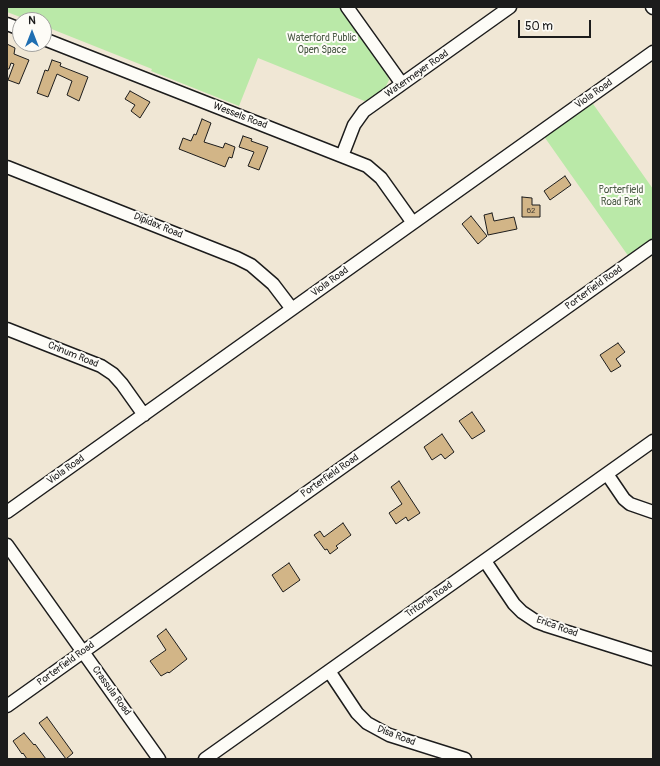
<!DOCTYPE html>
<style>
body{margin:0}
#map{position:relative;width:660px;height:766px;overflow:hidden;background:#f0e7d5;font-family:Pangolin,sans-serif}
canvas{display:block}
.frame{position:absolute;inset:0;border:8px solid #1c1c1c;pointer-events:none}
.north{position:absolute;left:12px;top:12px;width:40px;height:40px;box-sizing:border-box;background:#fdfcf7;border:1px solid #a3a29f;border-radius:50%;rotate:0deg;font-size:11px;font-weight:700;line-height:16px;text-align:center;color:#1c1c1c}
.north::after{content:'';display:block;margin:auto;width:14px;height:18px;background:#1f6fb2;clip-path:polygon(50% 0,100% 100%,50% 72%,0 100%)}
.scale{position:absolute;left:518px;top:20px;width:73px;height:18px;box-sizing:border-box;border:2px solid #1c1c1c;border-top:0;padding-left:5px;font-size:12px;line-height:14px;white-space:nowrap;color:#1c1c1c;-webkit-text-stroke:3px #fdfcf7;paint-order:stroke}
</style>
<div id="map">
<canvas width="660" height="766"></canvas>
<div class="frame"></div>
<div class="north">N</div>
<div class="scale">50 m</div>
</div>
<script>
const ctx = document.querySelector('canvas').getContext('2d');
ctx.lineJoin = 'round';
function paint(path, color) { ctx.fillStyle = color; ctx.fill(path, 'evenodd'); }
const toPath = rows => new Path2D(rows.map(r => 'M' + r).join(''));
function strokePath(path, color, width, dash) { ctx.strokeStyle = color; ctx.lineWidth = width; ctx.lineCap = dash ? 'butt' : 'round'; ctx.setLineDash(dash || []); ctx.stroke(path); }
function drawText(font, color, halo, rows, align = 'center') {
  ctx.font = font + ' Pangolin,sans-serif'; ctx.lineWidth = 4; ctx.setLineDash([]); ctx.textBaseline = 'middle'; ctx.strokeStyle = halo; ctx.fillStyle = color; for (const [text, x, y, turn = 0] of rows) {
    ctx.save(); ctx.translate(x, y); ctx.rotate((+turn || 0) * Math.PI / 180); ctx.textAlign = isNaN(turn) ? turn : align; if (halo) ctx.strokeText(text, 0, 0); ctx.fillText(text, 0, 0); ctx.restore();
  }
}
paint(toPath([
 [7,7,341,7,386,71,389,80,384,90,367,102,258,58,239,106,151,71,152,69,44,26,44,20,28,20,7,12],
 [591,101,653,189,653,240,629,257,543,135]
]), '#bae9a8');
const building = toPath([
 [7,44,15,48,14,54,29,60,19,84,8,80,14,64,11,63,9,69,7,69,7,44],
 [52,60,61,63,60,66,88,77,79,101,67,95,72,81,57,74,48,97,37,93,45,70,48,71,52,60],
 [130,91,150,102,140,118,131,111,135,105,125,99,130,91],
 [202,119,211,123,204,142,223,148,225,143,235,147,232,158,229,157,225,167,179,149,183,138,191,141,194,134,196,135,202,119],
 [243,136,252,139,251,141,268,147,259,170,248,166,254,152,239,147,243,136],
 [565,176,571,185,550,200,544,191,565,176],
 [522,197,532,198,532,205,540,205,540,217,522,217,522,197],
 [492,213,494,221,514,217,517,229,488,235,484,215,492,213],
 [471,216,487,236,478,244,462,224,471,216],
 [618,343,625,352,616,359,621,366,611,372,600,355,618,343],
 [472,412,485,431,472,439,459,421,472,412],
 [442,434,454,452,445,459,441,454,432,460,424,447,442,434],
 [399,481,420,513,408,521,406,517,396,524,389,513,402,504,391,487,399,481],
 [343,523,351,535,336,546,338,548,330,554,327,549,325,550,314,535,320,531,324,537,343,523],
 [289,563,300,580,283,592,272,575,289,563],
 [166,629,187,659,169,673,168,672,161,676,150,661,166,650,157,636,166,629],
 [47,717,73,753,66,759,39,723,47,717],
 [24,733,34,745,35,744,46,759,27,759,23,753,22,754,13,741,24,733]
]);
paint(building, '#d2b587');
strokePath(building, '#1c1c1c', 1);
const minor = toPath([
 [347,7,402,84],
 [652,7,653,8],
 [7,24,20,29],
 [44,39,367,166,381,178,413,223],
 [342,156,354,125,364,111,510,7],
 [7,167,237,258,251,265,273,284,292,309],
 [7,329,101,366,113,374,122,384,144,415],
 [607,474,624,499,630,504,653,512],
 [7,512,653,52],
 [7,545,159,759],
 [485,561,514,604,522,612,537,622,545,625,653,659],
 [329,671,357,713,367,723,389,735,465,759],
 [7,706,653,246],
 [205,759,653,441]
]);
strokePath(minor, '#1c1c1c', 15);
strokePath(minor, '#fdfcf7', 12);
drawText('8px', '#4a4237', null, [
 ["62",531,211]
]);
drawText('10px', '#4b5a46', '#fdfcf7', [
 ["Waterford Public",322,38],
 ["Open Space",322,50],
 ["Porterfield",621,190],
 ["Road Park",621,202]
]);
drawText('10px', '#1c1c1c', '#fdfcf7', [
 ["Watermeyer Road",417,74,-35],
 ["Viola Road",594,94,-35],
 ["Wessels Road",240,116,21],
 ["Dipidax Road",158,226,22],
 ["Viola Road",330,282,-36],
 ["Porterfield Road",594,288,-36],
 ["Crinum Road",73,355,22],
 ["Viola Road",66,470,-35],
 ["Porterfield Road",330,476,-35],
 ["Tritonia Road",429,600,-35],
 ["Erica Road",557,627,20],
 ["Porterfield Road",66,664,-36],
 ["Crassula Road",111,691,54],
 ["Disa Road",396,736,21]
]);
</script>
